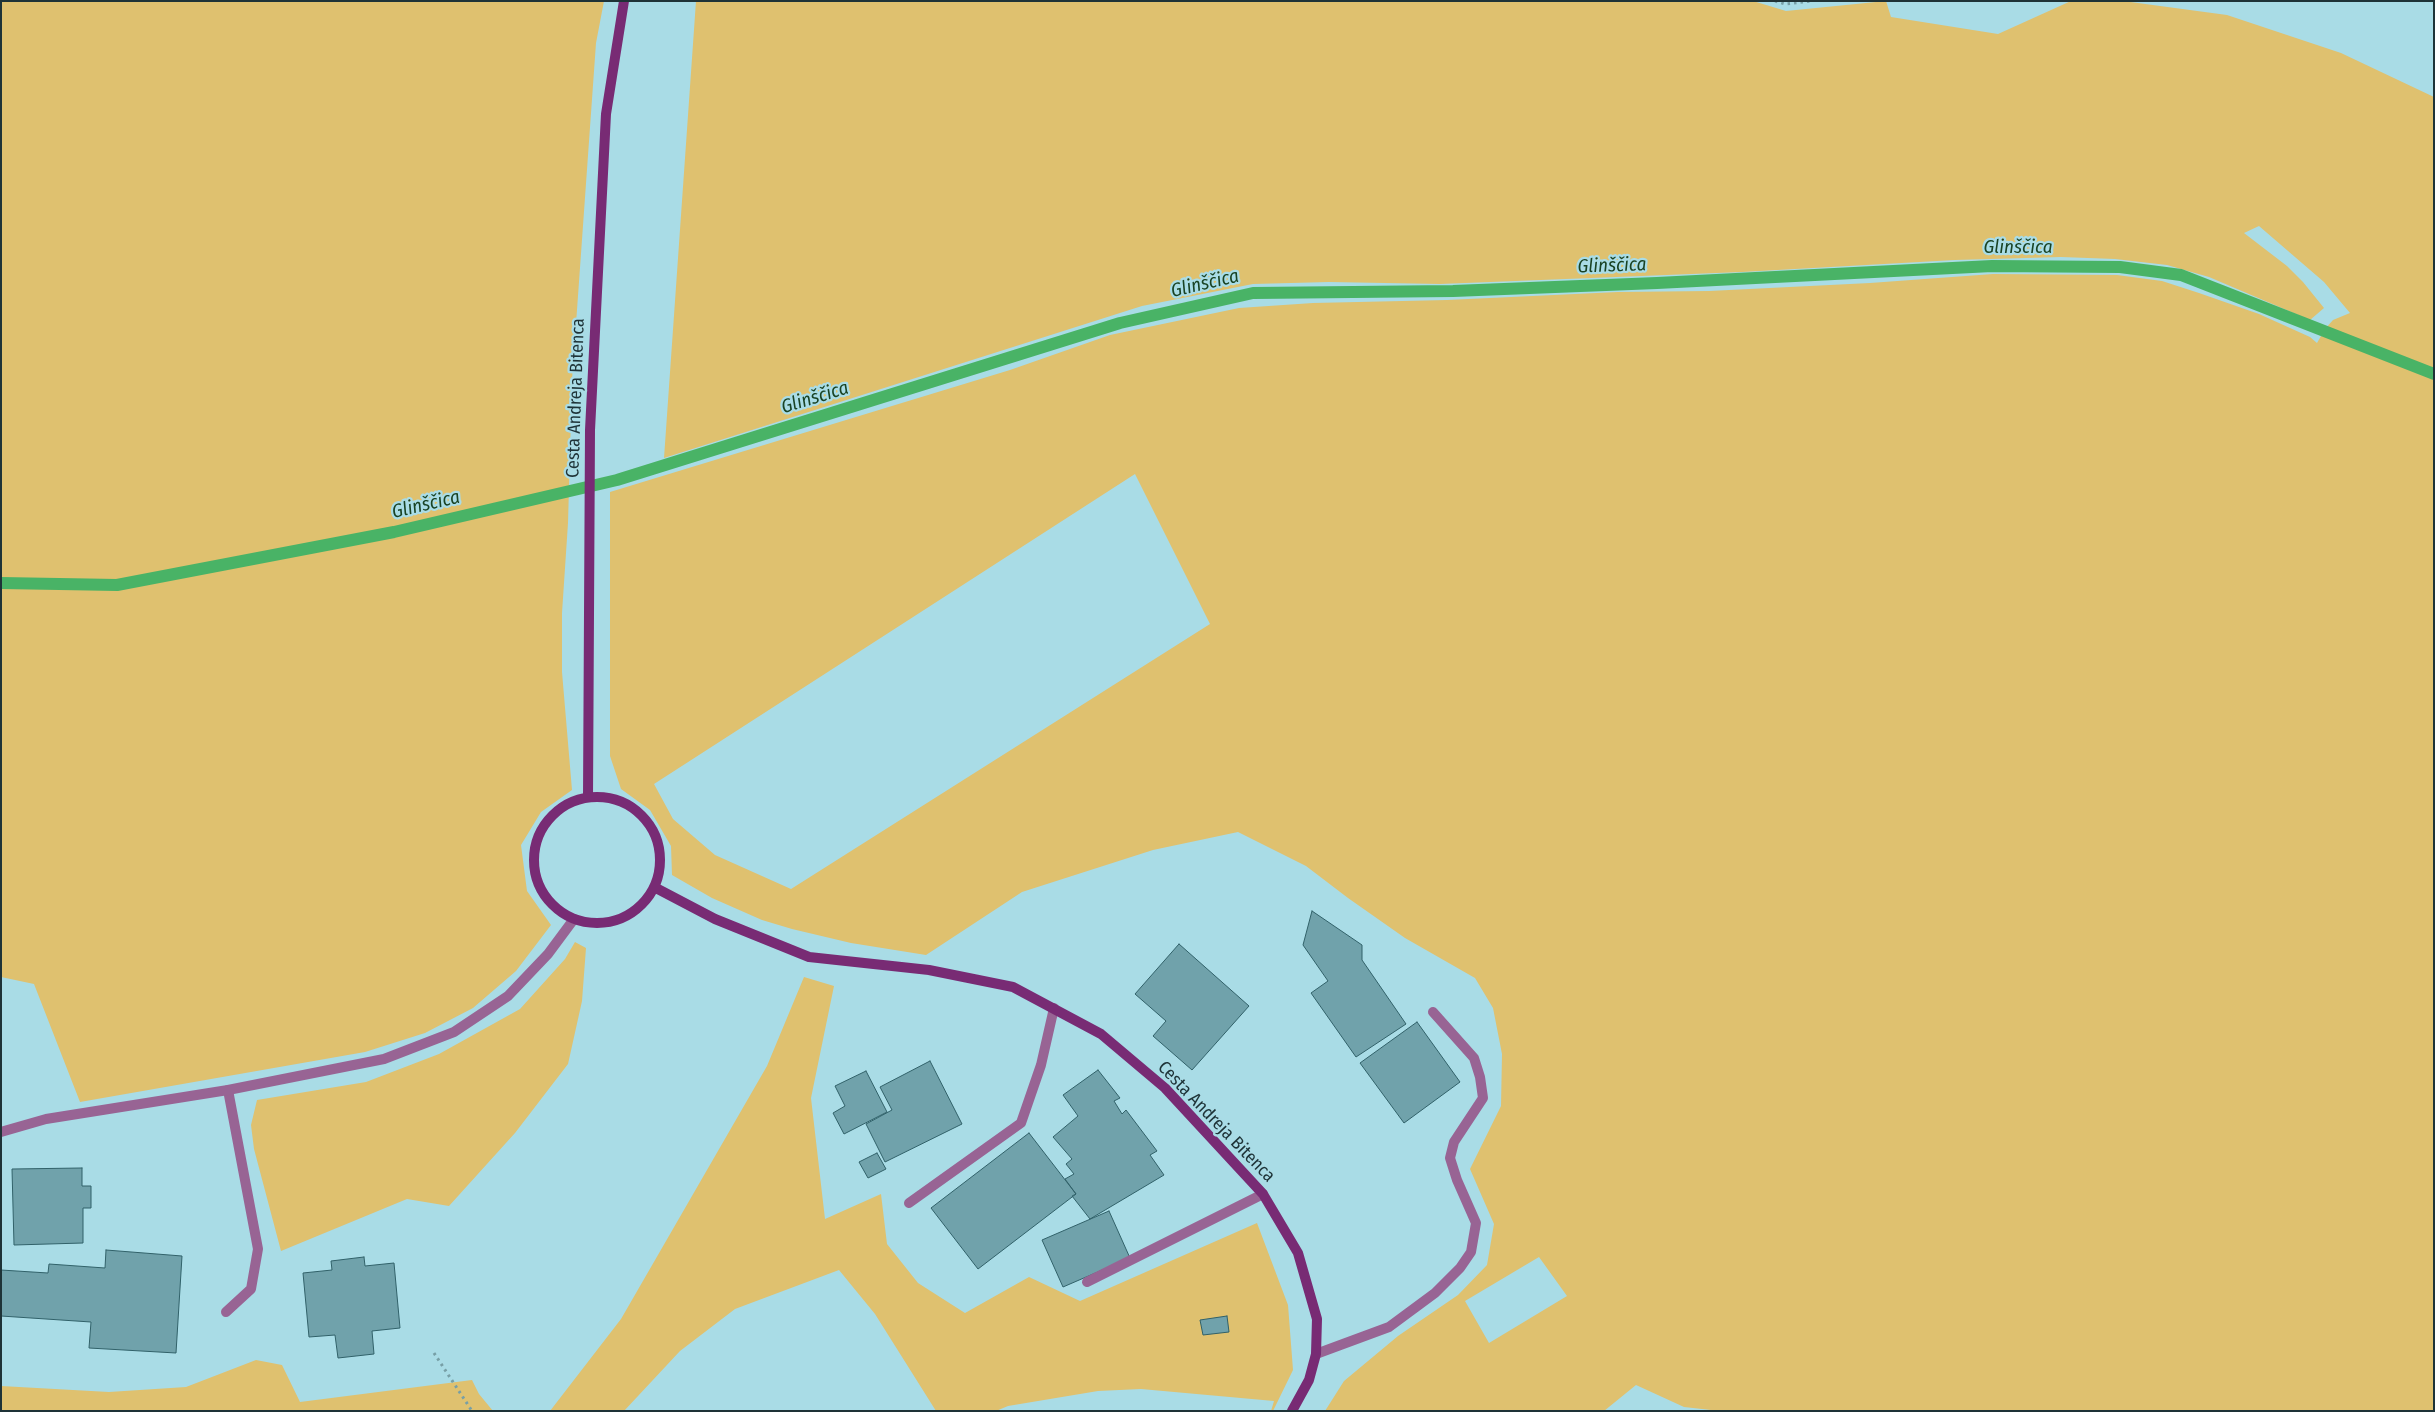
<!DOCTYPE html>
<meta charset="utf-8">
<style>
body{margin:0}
#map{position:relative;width:2435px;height:1412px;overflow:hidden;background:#a9dce6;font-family:"Fira Sans Condensed",sans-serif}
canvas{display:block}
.frame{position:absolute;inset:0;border:2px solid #1e3337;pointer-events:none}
</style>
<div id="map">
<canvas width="2435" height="1412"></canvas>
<div class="frame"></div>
</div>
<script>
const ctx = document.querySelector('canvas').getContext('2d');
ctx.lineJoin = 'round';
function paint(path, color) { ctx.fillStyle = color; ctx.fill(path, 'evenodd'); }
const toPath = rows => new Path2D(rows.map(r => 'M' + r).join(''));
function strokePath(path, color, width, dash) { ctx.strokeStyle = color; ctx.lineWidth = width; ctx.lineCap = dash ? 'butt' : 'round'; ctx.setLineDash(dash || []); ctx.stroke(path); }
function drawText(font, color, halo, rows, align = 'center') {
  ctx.font = font + ' "Fira Sans Condensed",sans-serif'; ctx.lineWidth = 4.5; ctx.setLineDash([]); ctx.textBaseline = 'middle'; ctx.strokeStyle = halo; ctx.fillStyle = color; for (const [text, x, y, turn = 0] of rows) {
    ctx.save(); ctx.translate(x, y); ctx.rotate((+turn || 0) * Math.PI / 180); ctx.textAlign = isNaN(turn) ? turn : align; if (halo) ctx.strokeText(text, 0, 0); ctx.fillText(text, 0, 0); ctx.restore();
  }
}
paint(toPath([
 [1,1,604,1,596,43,572,380,568,523,562,613,562,672,572,790,541,812,521,845,527,891,551,925,516,971,473,1008,425,1033,365,1052,80,1102,34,984,1,977],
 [696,1,1753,1,1786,11,1886,1,1891,17,1998,34,2071,1,2123,1,2227,15,2341,53,2434,97,2434,1411,1720,1411,1684,1407,1636,1385,1604,1411,1325,1411,1344,1381,1398,1336,1458,1295,1487,1265,1494,1224,1470,1169,1501,1106,1502,1054,1493,1008,1475,978,1405,938,1348,898,1306,866,1238,832,1153,850,1022,892,926,955,851,943,792,929,762,920,712,898,672,875,671,846,650,810,621,789,610,756,610,492,1010,370,1110,335,1239,308,1313,303,1447,300,1618,292,1709,291,1870,283,1993,274,2117,275,2162,281,2199,293,2259,314,2310,337,2317,343,2325,329,2333,320,2350,313,2324,282,2259,226,2244,233,2287,266,2303,282,2324,308,2310,320,2209,277,2167,265,2115,259,2061,257,1955,260,1742,272,1440,284,1329,282,1253,284,1142,306,664,458],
 [1135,474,1210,624,791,889,715,855,673,819,654,784],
 [1539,1257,1567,1296,1489,1343,1465,1301],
 [575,942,586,948,582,1001,568,1064,515,1133,449,1206,407,1199,281,1251,254,1149,251,1125,257,1100,366,1082,439,1054,520,1009,565,959],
 [804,977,834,986,811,1098,825,1219,881,1194,887,1244,918,1283,965,1313,1029,1277,1080,1301,1257,1223,1288,1305,1293,1370,1273,1411,1271,1411,1274,1401,1141,1389,1098,1391,1008,1406,996,1411,936,1411,875,1314,839,1270,735,1309,680,1351,624,1411,550,1411,621,1319,767,1066],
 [256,1360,282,1365,300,1402,472,1380,479,1394,493,1411,1,1411,1,1386,109,1392,186,1387]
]), '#dfc16f');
strokePath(toPath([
 [1,583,117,585,394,532,617,480,1120,323,1253,293,1453,291,1657,283,1992,266,2120,267,2181,275,2434,374]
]), '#49b366', 12);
const building = toPath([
 [1312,911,1362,945,1362,960,1406,1024,1356,1057,1311,993,1328,981,1303,945,1312,911],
 [1179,944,1249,1006,1192,1070,1153,1036,1166,1021,1135,994,1179,944],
 [1417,1022,1460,1082,1404,1123,1360,1063,1417,1022],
 [930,1061,962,1124,885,1162,866,1124,892,1110,880,1087,930,1061],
 [1098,1070,1120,1098,1114,1101,1122,1114,1126,1110,1157,1151,1150,1155,1164,1175,1090,1219,1072,1196,1076,1194,1065,1179,1074,1174,1066,1164,1072,1159,1053,1137,1078,1116,1063,1095,1098,1070],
 [866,1071,887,1112,844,1134,833,1113,845,1106,835,1086,866,1071],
 [1029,1133,1076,1194,978,1269,931,1208,1029,1133],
 [877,1153,886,1169,868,1178,859,1162,877,1153],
 [82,1168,82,1186,91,1186,91,1208,83,1208,83,1243,14,1245,12,1169,82,1168],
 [1109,1211,1130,1258,1063,1287,1042,1240,1109,1211],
 [106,1250,182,1256,176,1353,89,1348,91,1322,1,1316,1,1270,48,1273,49,1264,105,1268,106,1250],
 [364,1257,365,1266,394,1263,400,1328,372,1331,374,1354,338,1358,335,1335,309,1337,303,1273,332,1270,331,1261,364,1257],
 [1227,1316,1229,1332,1203,1335,1200,1320,1227,1316]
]);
paint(building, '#70a2ab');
strokePath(building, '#316169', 1);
strokePath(toPath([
 [1775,1,1785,4,1811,1],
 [434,1353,472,1411]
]), '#779fa6', 3, [2.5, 4]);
strokePath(toPath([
 [909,1203,1021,1123,1041,1065,1054,1008],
 [1087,1282,1263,1194],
 [226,1312,251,1289,258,1249,228,1090],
 [1316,1354,1389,1327,1435,1293,1460,1268,1471,1252,1476,1223,1457,1180,1450,1158,1454,1142,1483,1098,1480,1077,1474,1058,1433,1012]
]), '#986494', 10);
strokePath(toPath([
 [1,1132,46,1119,228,1090,384,1059,454,1032,508,996,548,954,574,919]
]), '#986494', 10);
strokePath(toPath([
 '534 860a63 63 0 1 1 126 0a63 63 0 1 1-126 0Z',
 [588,797,590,430,606,114,624,1],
 [654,887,715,919,809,957,929,970,1013,987,1101,1034,1165,1088,1263,1194,1298,1253,1317,1319,1316,1354,1309,1380,1292,1411]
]), '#782b74', 10);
drawText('18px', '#1e3337', '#a9dce6', [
 ["Cesta Andreja Bitenca",576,398,-88],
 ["Cesta Andreja Bitenca",1216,1122,46]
]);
drawText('italic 19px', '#194324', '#a9dce6', [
 ["Glinščica",2018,248],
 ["Glinščica",1612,266,-2],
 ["Glinščica",1205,284,-13],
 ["Glinščica",815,398,-17],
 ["Glinščica",426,505,-13]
]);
</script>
